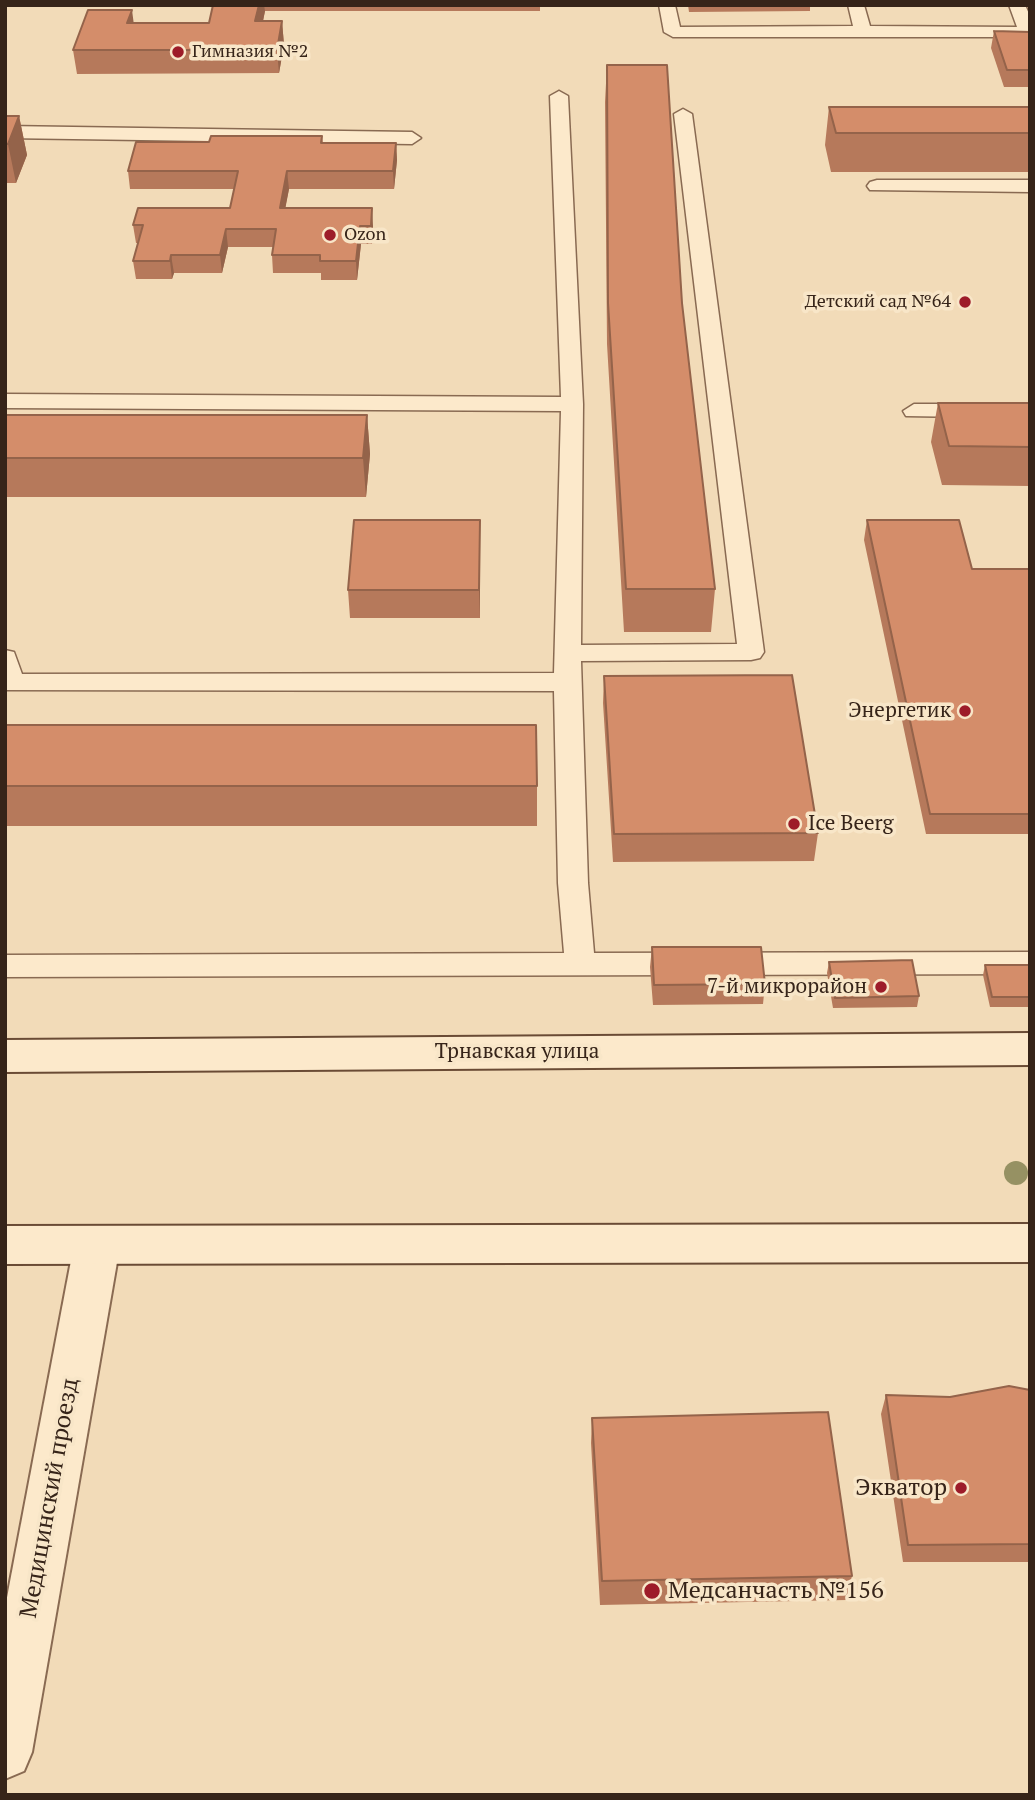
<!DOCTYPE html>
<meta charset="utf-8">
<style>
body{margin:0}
#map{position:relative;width:1035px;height:1800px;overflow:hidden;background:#f2dbb8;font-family:"PT Serif",serif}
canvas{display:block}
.frame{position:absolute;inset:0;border:7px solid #362419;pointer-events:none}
</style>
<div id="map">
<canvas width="1035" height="1800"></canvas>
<div class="frame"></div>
</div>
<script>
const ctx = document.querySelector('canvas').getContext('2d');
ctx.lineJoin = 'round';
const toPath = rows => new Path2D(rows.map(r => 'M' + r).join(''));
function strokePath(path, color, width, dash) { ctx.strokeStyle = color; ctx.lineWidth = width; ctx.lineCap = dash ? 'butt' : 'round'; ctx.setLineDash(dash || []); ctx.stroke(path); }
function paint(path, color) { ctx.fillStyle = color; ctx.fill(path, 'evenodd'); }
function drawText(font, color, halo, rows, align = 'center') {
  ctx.font = font + ' "PT Serif",serif'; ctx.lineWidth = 7; ctx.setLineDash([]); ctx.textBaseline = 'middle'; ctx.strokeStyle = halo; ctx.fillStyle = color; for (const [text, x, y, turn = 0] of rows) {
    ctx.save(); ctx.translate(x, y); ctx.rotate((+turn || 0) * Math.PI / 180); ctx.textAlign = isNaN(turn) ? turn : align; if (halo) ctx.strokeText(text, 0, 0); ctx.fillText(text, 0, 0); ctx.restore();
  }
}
const service = toPath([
 [659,5,675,5,680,27,853,26,848,5,864,5,870,26,1017,27,1009,5,1025,5,1030,16,1030,37,673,37,664,32,659,5],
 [559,91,568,96,583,404,581,645,737,644,674,114,683,109,692,114,764,652,760,658,751,660,581,661,588,883,594,953,1030,952,1030,974,5,977,5,955,564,953,558,883,554,691,5,690,5,650,14,652,22,674,554,673,561,411,5,408,5,394,561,397,550,96,559,91],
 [5,126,412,132,421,138,412,144,5,138,5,126],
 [877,180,1030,180,1030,192,870,190,867,186,870,182,877,180],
 [914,404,1030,404,1030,418,906,416,903,411,914,404]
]);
const minor = toPath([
 [97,1226,113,1232,120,1245,32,1752,24,1771,5,1779,5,1608,74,1245,81,1232,97,1226]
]);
const secondary = toPath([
 [1030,1033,1030,1065,5,1072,5,1040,1030,1033],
 [1030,1224,1030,1262,5,1264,5,1226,1030,1224]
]);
strokePath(service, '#896a52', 3);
strokePath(minor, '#896a52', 4);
strokePath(secondary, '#6a4b35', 4);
paint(service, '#fce9cb');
paint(minor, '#fce9cb');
paint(secondary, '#fce9cb');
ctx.fillStyle = '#969163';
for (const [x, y] of [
 [1016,1173]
]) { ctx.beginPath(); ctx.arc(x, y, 12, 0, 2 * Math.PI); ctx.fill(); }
paint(toPath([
 [213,5,540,5,540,11,265,11,263,21,282,21,284,45,279,73,77,74,73,50,134,23,209,23],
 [688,5,810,5,810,11,689,12],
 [994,31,1030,32,1030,87,1004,87,991,48],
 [607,65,682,303,715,589,711,632,624,632,607,344,605,102],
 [829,107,1030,107,1030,172,831,172,825,145],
 [5,116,19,116,27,155,16,183,5,183],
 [322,136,323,143,396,143,397,160,394,189,289,189,285,208,373,226,372,244,361,244,357,280,321,280,321,273,273,273,272,255,273,247,228,247,222,273,174,273,172,279,136,279,133,261,138,243,136,243,133,225,230,208,234,189,130,189,128,171,209,142],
 [938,403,1030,403,1030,486,942,485,931,442],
 [5,415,367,415,370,454,366,497,5,497],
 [867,520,972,569,1030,569,1030,834,926,834,864,540],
 [480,547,480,618,350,618,348,590],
 [604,676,818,833,814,861,613,862,603,703],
 [5,725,537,786,537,826,5,826],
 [652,947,765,984,763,1004,653,1005,650,967],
 [829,962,919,996,917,1007,833,1008,827,973],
 [985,965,1030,965,1030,1007,990,1007,983,975],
 [1030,1390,1030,1562,903,1562,881,1414,886,1395,950,1397],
 [592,1418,852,1576,846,1600,600,1605,591,1443]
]), '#b6795b');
paint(toPath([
 [259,5,264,5,265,11,258,45,255,21],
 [132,10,135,33,127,23],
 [282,21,284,45,279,73,277,50],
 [19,116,27,155,16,183,8,144],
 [396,143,397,160,394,189,393,171],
 [287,171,289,189,282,226,280,208],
 [372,208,373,226,372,244,371,226],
 [360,226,361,244,357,280,356,261],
 [226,229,228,247,222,273,220,255],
 [171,255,174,273,172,279,170,261],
 [367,415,370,454,366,497,363,458],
 [480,520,480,618,479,590]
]), '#94634a');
const building = toPath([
 [213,5,259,5,255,21,282,21,277,50,73,50,88,10,132,10,127,23,209,23,213,5],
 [994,31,1030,32,1030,70,1007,70,994,31],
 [607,65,667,65,682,303,715,589,626,589,608,303,607,65],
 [829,107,1030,107,1030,133,836,133,829,107],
 [5,116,19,116,8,144,5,144,5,116],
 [211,136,322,136,321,143,396,143,393,171,287,171,280,208,372,208,371,226,360,226,356,261,320,261,320,255,272,255,276,229,226,229,220,255,171,255,170,261,133,261,143,225,133,225,138,208,230,208,238,171,128,171,136,142,209,142,211,136],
 [938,403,1030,403,1030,447,949,446,938,403],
 [5,415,367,415,363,458,5,458,5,415],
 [354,520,480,520,479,590,348,590,354,520],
 [867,520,959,520,972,569,1030,569,1030,814,930,814,867,520],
 [792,675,818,833,614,834,604,676,792,675],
 [5,725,536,725,537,786,5,786,5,725],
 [652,947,761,947,765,984,654,985,652,947],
 [912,960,919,996,835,998,829,962,912,960],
 [985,965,1030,965,1030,997,992,997,985,965],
 [1009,1386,1030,1390,1030,1544,908,1545,886,1395,950,1397,1009,1386],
 [828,1412,852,1576,602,1581,592,1418,828,1412]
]);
paint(building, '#d48d6a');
strokePath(building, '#94634a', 2);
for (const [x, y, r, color] of [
 [178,52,7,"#9d1c29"],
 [330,235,7,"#9d1c29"],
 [965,302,7,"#9d1c29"],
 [965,711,7,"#9d1c29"],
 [794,824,7,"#9d1c29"],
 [881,987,7,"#9d1c29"],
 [961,1488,7,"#9d1c29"],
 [652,1591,9,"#9d1c29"]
]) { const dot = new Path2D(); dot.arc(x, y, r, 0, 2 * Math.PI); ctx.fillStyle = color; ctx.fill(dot); strokePath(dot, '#f8e6c8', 2.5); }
drawText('18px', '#362419', '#f8e6c8', [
 ["Гимназия №2",192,52],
 ["Ozon",344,235],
 ["Детский сад №64",951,302,"right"]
], 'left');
drawText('21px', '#362419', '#f8e6c8', [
 ["Энергетик",951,711],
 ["Ice Beerg",808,824,"left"],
 ["7-й микрорайон",867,987]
], 'right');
drawText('21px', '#362419', '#f8e6c8', [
 ["Трнавская улица",517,1052]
]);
drawText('24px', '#362419', '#f8e6c8', [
 ["Экватор",947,1488],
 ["Медсанчасть №156",668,1591,"left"]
], 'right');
drawText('24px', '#362419', '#f8e6c8', [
 ["Медицинский проезд",50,1498,-80]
]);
</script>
